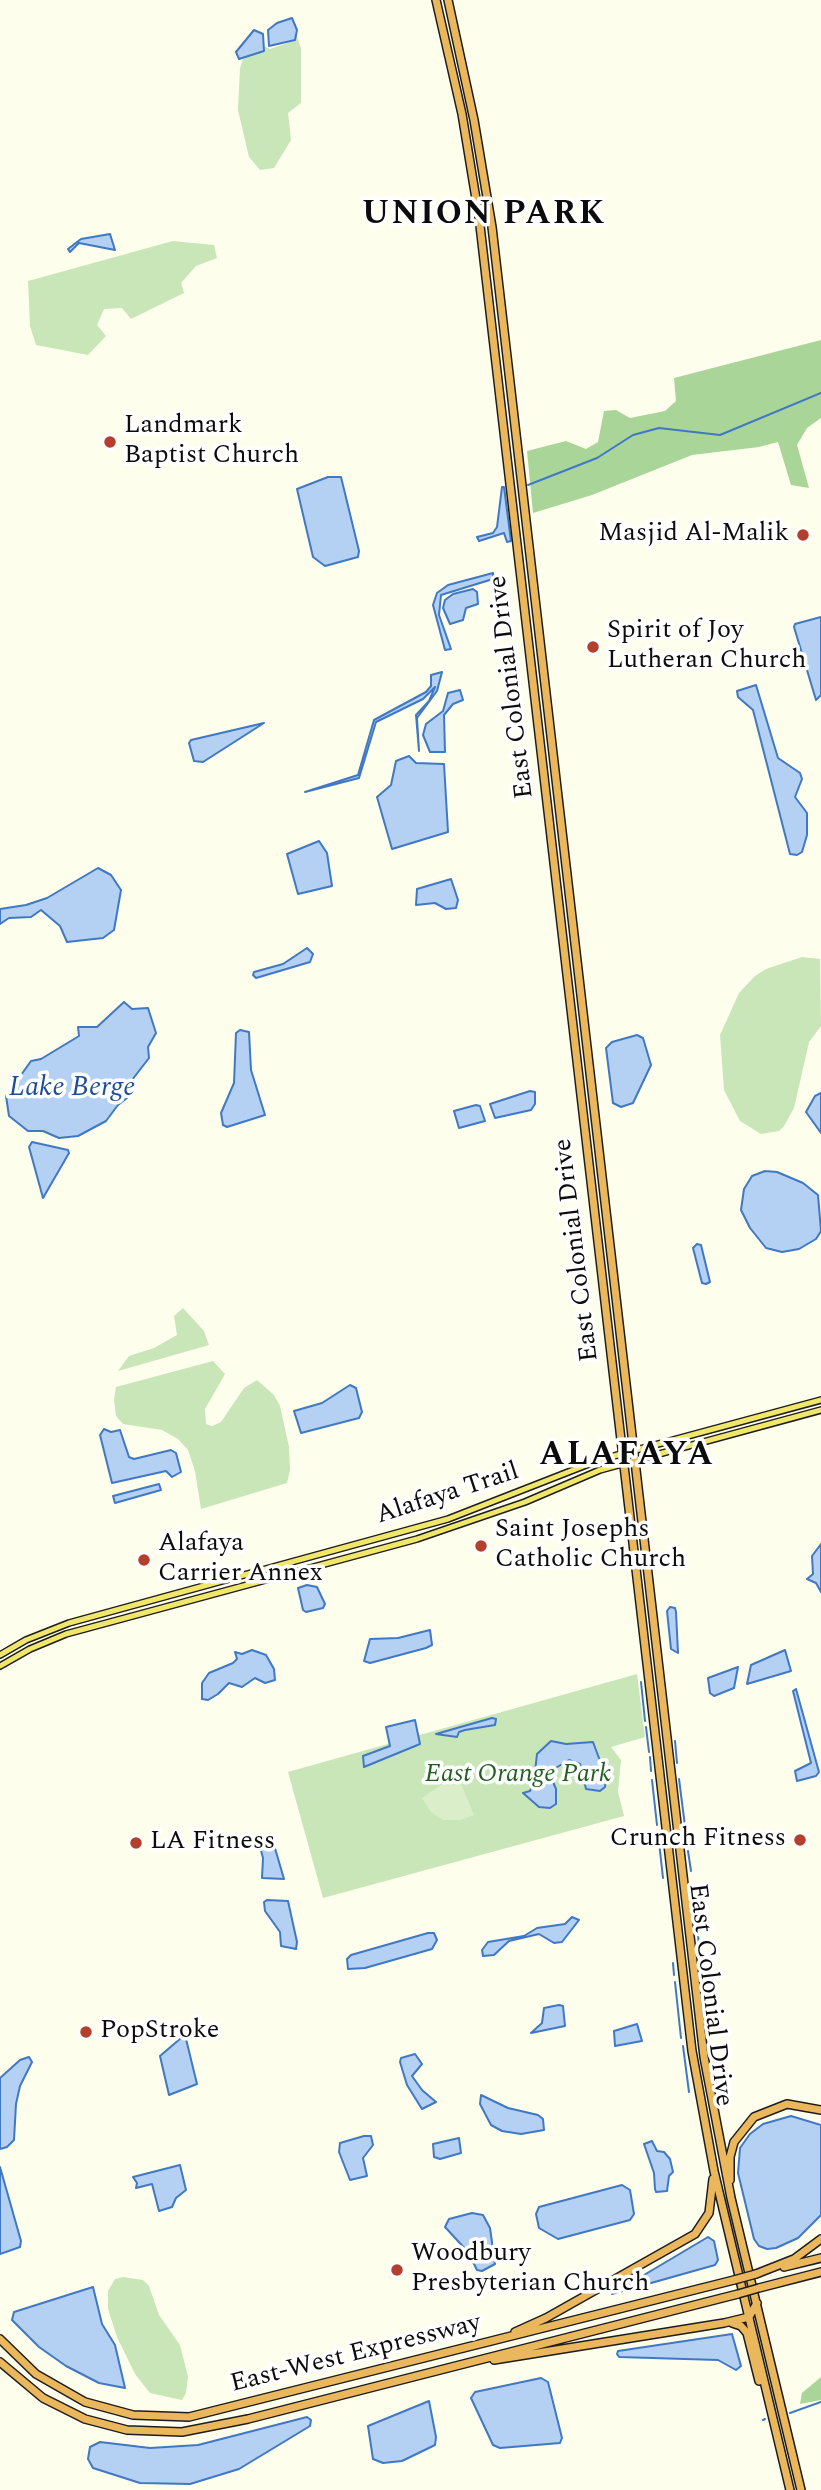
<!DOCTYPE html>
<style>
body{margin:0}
canvas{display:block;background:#fefeec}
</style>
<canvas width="821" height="2490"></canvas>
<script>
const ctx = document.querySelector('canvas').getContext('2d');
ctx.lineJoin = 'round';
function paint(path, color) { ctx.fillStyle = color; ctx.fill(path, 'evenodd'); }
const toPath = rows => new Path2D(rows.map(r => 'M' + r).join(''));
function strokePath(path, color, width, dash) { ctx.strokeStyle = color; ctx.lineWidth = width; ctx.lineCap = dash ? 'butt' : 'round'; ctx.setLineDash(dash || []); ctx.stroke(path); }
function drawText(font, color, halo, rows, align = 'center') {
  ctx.font = font + ' Spectral,serif'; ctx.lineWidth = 7; ctx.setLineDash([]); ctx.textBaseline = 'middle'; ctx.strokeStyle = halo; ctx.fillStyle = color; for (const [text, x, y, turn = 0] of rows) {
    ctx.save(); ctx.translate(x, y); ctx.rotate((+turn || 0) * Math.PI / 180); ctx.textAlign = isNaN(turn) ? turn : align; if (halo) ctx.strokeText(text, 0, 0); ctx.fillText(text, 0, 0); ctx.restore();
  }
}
paint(toPath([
 [296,34,301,48,301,103,288,113,291,140,274,168,260,170,249,157,238,110,240,68,243,59,264,51,264,46,270,49,291,42],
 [173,241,214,245,217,258,196,266,181,283,184,293,131,319,122,308,104,309,97,325,106,336,88,355,36,345,30,326,28,281],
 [802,957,820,959,821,1026,809,1042,794,1108,784,1126,779,1131,761,1134,740,1121,724,1090,720,1035,739,993,755,976,766,969],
 [183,1308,204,1331,209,1345,118,1371,129,1356,154,1348,177,1335,174,1316],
 [213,1361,225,1374,205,1409,206,1424,212,1426,221,1422,244,1388,257,1380,274,1395,280,1406,289,1447,290,1470,287,1483,201,1509,195,1471,188,1450,178,1439,162,1430,123,1424,116,1416,114,1400,116,1387],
 [637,1674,645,1737,611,1747,621,1760,618,1792,624,1816,323,1898,288,1772],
 [123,2277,143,2280,149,2286,159,2315,180,2345,188,2377,186,2393,182,2400,150,2393,135,2374,117,2337,108,2309,108,2291,115,2279]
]), '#c8e6b8');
paint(toPath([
 [821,340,821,418,807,428,797,445,809,488,791,485,778,442,759,447,692,455,592,495,533,513,527,451,566,441,586,449,598,442,604,411,616,410,630,418,665,411,676,401,674,378],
 [821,2377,821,2400,800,2404,802,2393]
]), '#a9d599');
paint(toPath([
 [457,1774,474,1815,460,1820,443,1820,431,1812,422,1798]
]), '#dbeeca');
const water = toPath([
 [292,18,297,30,295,40,269,46,268,30,277,23,292,18],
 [254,30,263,34,264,51,239,59,236,52,254,30],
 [110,234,115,250,79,243,70,252,68,249,81,239,110,234],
 [328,477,341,477,359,551,358,557,325,566,313,557,297,489,328,477],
 [502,487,504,487,511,541,507,542,504,533,479,541,477,537,493,533,497,527,502,487],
 [493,573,493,579,441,595,439,615,451,649,445,650,433,605,437,593,448,585,493,573],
 [473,589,477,592,478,604,466,608,463,620,450,624,443,608,445,600,453,594,473,589],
 [821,617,821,695,816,700,794,627,795,624,821,617],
 [442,672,437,691,417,718,419,751,416,715,429,701,435,687,423,699,376,722,359,778,305,792,358,775,374,720,426,692,431,686,431,675,442,672],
 [756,685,778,758,800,773,802,779,795,797,807,813,807,835,802,852,797,855,790,854,753,710,738,697,737,691,756,685],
 [460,690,463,700,453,704,444,715,445,752,430,752,423,735,426,724,443,711,448,693,460,690],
 [264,723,203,762,194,761,189,743,191,740,264,723],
 [409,756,416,763,444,764,448,832,392,849,377,797,391,785,396,761,409,756],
 [319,841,327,853,332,886,298,894,287,854,319,841],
 [98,868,111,875,121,890,114,930,103,938,67,942,60,926,41,910,31,917,9,918,0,924,0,909,26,905,47,898,98,868],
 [451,879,458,900,456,908,446,909,435,903,416,905,417,889,451,879],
 [307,948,313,954,310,962,256,978,253,975,254,972,283,964,307,948],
 [124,1002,132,1009,148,1008,156,1033,148,1047,149,1058,132,1080,127,1098,118,1105,106,1121,78,1136,59,1138,43,1131,28,1131,9,1116,6,1096,31,1061,41,1059,79,1036,78,1027,97,1027,124,1002],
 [240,1030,249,1032,251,1070,265,1115,227,1127,223,1125,221,1113,234,1083,236,1033,240,1030],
 [637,1035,643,1038,651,1065,633,1103,621,1107,613,1103,606,1048,612,1042,637,1035],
 [530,1091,535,1092,535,1104,531,1110,495,1118,490,1104,530,1091],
 [821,1093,821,1133,806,1112,815,1096,821,1093],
 [476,1105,480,1106,485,1121,459,1128,454,1111,476,1105],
 [32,1142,68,1150,69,1153,43,1198,29,1147,32,1142],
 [765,1171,777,1172,803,1183,818,1195,821,1231,816,1239,799,1249,782,1252,766,1248,750,1228,741,1210,744,1189,752,1176,765,1171],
 [697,1244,701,1245,710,1282,706,1284,702,1283,693,1248,697,1244],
 [350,1385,356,1388,362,1412,359,1418,301,1433,294,1411,322,1403,350,1385],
 [104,1429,111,1432,120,1430,129,1457,134,1459,171,1450,176,1453,181,1472,172,1477,166,1471,112,1483,100,1435,104,1429],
 [159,1484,161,1490,115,1503,113,1496,159,1484],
 [821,1544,821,1592,816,1583,807,1579,813,1574,812,1556,821,1544],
 [307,1585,317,1587,325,1604,323,1608,306,1612,303,1610,298,1588,307,1585],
 [670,1607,675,1608,676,1612,678,1653,671,1649,667,1611,670,1607],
 [430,1630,432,1645,426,1648,370,1663,364,1661,370,1639,398,1638,430,1630],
 [252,1650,266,1655,274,1669,275,1680,265,1683,255,1678,242,1687,229,1683,218,1694,208,1700,202,1699,202,1683,209,1673,233,1663,237,1659,235,1652,242,1654,252,1650],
 [785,1650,791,1671,747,1684,751,1665,785,1650],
 [738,1667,734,1688,714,1696,710,1693,708,1678,738,1667],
 [796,1689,819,1772,816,1776,797,1781,795,1771,811,1763,793,1691,796,1689],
 [492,1718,496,1719,495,1725,465,1730,459,1732,457,1737,436,1734,492,1718],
 [415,1720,420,1744,364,1767,363,1756,390,1746,386,1727,415,1720],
 [551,1741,566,1744,593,1742,606,1777,605,1787,600,1791,586,1789,580,1764,569,1760,549,1772,556,1789,556,1804,550,1808,539,1807,523,1793,530,1791,534,1780,537,1754,551,1741],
 [267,1835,272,1838,284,1879,262,1878,263,1858,260,1847,262,1838,267,1835],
 [267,1900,288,1901,297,1942,296,1949,281,1946,280,1932,265,1911,264,1902,267,1900],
 [572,1917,579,1920,562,1942,554,1943,539,1934,509,1941,494,1955,483,1956,482,1950,488,1942,524,1936,537,1928,565,1924,572,1917],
 [428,1933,434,1933,437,1940,432,1949,365,1968,348,1969,347,1959,351,1955,428,1933],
 [559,2005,563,2006,565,2026,531,2033,542,2023,544,2008,559,2005],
 [637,2024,642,2041,615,2046,614,2031,637,2024],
 [181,2038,186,2039,197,2084,169,2095,160,2056,181,2038],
 [415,2054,422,2064,412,2076,422,2090,436,2102,422,2109,407,2085,400,2062,401,2058,415,2054],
 [29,2057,32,2062,20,2086,16,2104,14,2140,7,2147,0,2149,0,2078,20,2060,29,2057],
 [481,2095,508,2108,538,2115,543,2119,544,2130,521,2134,502,2131,491,2125,480,2104,481,2095],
 [791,2116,821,2125,821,2215,798,2238,776,2248,767,2249,759,2246,754,2239,738,2173,740,2148,750,2134,763,2124,791,2116],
 [364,2136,371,2136,373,2145,363,2158,367,2176,350,2180,339,2152,340,2143,364,2136],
 [459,2138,461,2153,440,2159,434,2157,433,2144,459,2138],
 [652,2141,657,2151,664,2152,670,2159,673,2172,669,2176,667,2191,656,2192,655,2189,654,2173,644,2144,652,2141],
 [180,2165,186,2190,176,2198,172,2207,159,2211,152,2184,136,2188,137,2183,133,2177,180,2165],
 [0,2167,21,2241,20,2247,0,2254,0,2167],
 [622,2185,630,2190,634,2214,630,2220,558,2239,539,2228,536,2214,539,2207,622,2185],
 [472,2213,483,2215,490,2228,495,2264,482,2271,477,2270,468,2252,445,2227,449,2219,472,2213],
 [708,2237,714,2241,718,2260,715,2265,612,2294,708,2237],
 [93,2287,102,2324,115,2345,125,2388,99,2383,66,2366,39,2347,12,2320,14,2312,93,2287],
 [732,2334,741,2366,736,2370,718,2360,619,2357,617,2354,618,2351,732,2334],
 [541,2378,548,2382,562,2438,560,2443,500,2448,493,2445,471,2398,475,2392,541,2378],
 [429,2401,436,2437,435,2445,402,2461,383,2463,373,2459,368,2426,429,2401],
 [307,2417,311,2420,310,2426,239,2469,190,2484,140,2483,93,2468,88,2459,90,2447,100,2442,150,2448,198,2445,307,2417]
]);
paint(water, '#b4d0f2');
strokePath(water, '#4078c4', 2);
strokePath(toPath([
 [528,485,597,458,633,435,659,428,720,435,821,393],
 [641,1682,645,1721],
 [646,1727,649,1752],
 [675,1741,677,1763],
 [650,1757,651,1771],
 [679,1779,686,1834],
 [652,1780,657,1825],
 [658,1833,663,1878],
 [688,1851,691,1871],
 [694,1895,701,1965],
 [673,1963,674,1975],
 [703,1979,706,2008],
 [675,1982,681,2038],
 [707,2014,708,2019],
 [709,2034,710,2038],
 [711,2045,711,2048],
 [683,2046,689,2092],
 [712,2056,716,2083],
 [790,2413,821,2402],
 [763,2420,765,2419]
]), '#4078c4', 2);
const major = toPath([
 [0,1655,26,1640,69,1623,448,1519,599,1460,821,1400],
 [0,1666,30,1649,66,1634,417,1539,525,1502,600,1470,821,1410]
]);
const highway = toPath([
 [436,0,462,114,479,217,692,2051,714,2171,790,2490],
 [448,0,474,120,492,227,704,2057,731,2198,801,2490],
 [730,2180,730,2157,734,2142,754,2117,787,2104,821,2110],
 [784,2267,821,2258],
 [756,2274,794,2259,821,2239],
 [759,2288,821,2272],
 [732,2323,741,2326,747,2333,759,2381],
 [515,2332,546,2318,695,2234,709,2213,713,2179],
 [0,2339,36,2374,85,2402,133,2415,189,2417,734,2280],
 [494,2360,724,2323,749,2317,757,2303],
 [0,2362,43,2398,85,2419,127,2430,182,2432,248,2419,738,2294]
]);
strokePath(major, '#1d1d1d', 8);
strokePath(highway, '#1d1d1d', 10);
strokePath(major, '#f0e76a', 5);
strokePath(highway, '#ebb75d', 7);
const highwayBridge = toPath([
 [734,2280,756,2274],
 [738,2294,759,2288]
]);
strokePath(highwayBridge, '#1d1d1d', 10, []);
strokePath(highwayBridge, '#ebb75d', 7);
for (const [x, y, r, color] of [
 [110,442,7,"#b33f2d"],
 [803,535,7,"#b33f2d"],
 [593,647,7,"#b33f2d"],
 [481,1546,7,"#b33f2d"],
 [144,1560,7,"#b33f2d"],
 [800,1840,7,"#b33f2d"],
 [136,1843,7,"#b33f2d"],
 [86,2032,7,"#b33f2d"],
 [397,2270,7,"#b33f2d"]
]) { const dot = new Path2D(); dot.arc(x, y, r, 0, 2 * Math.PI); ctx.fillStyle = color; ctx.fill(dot); strokePath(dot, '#fff', 2.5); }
drawText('26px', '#0c0c0c', '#fff', [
 ["Landmark",124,427],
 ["Baptist Church",124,457],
 ["Masjid Al-Malik",789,535,"right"],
 ["Spirit of Joy",607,632],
 ["Lutheran Church",607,662],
 ["Saint Josephs",495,1531],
 ["Catholic Church",495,1561],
 ["Alafaya",158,1545],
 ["Carrier Annex",158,1575],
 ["Crunch Fitness",786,1840,"right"],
 ["LA Fitness",150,1843],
 ["PopStroke",100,2032],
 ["Woodbury",411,2255],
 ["Presbyterian Church",411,2285]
], 'left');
drawText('26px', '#0c0c0c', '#fff', [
 ["East Colonial Drive",513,687,-97],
 ["East Colonial Drive",578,1250,-97],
 ["Alafaya Trail",448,1495,-18],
 ["East Colonial Drive",709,1995,83],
 ["East-West Expressway",356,2355,-14]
]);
drawText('italic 26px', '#235f21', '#fff', [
 ["East Orange Park",518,1776]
]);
drawText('italic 28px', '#1e4c95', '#fff', [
 ["Lake Berge",72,1090]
]);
ctx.letterSpacing = '2px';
drawText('bold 33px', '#0c0c0c', '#fff', [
 ["UNION PARK",484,217],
 ["ALAFAYA",627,1458]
]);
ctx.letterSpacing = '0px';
</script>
